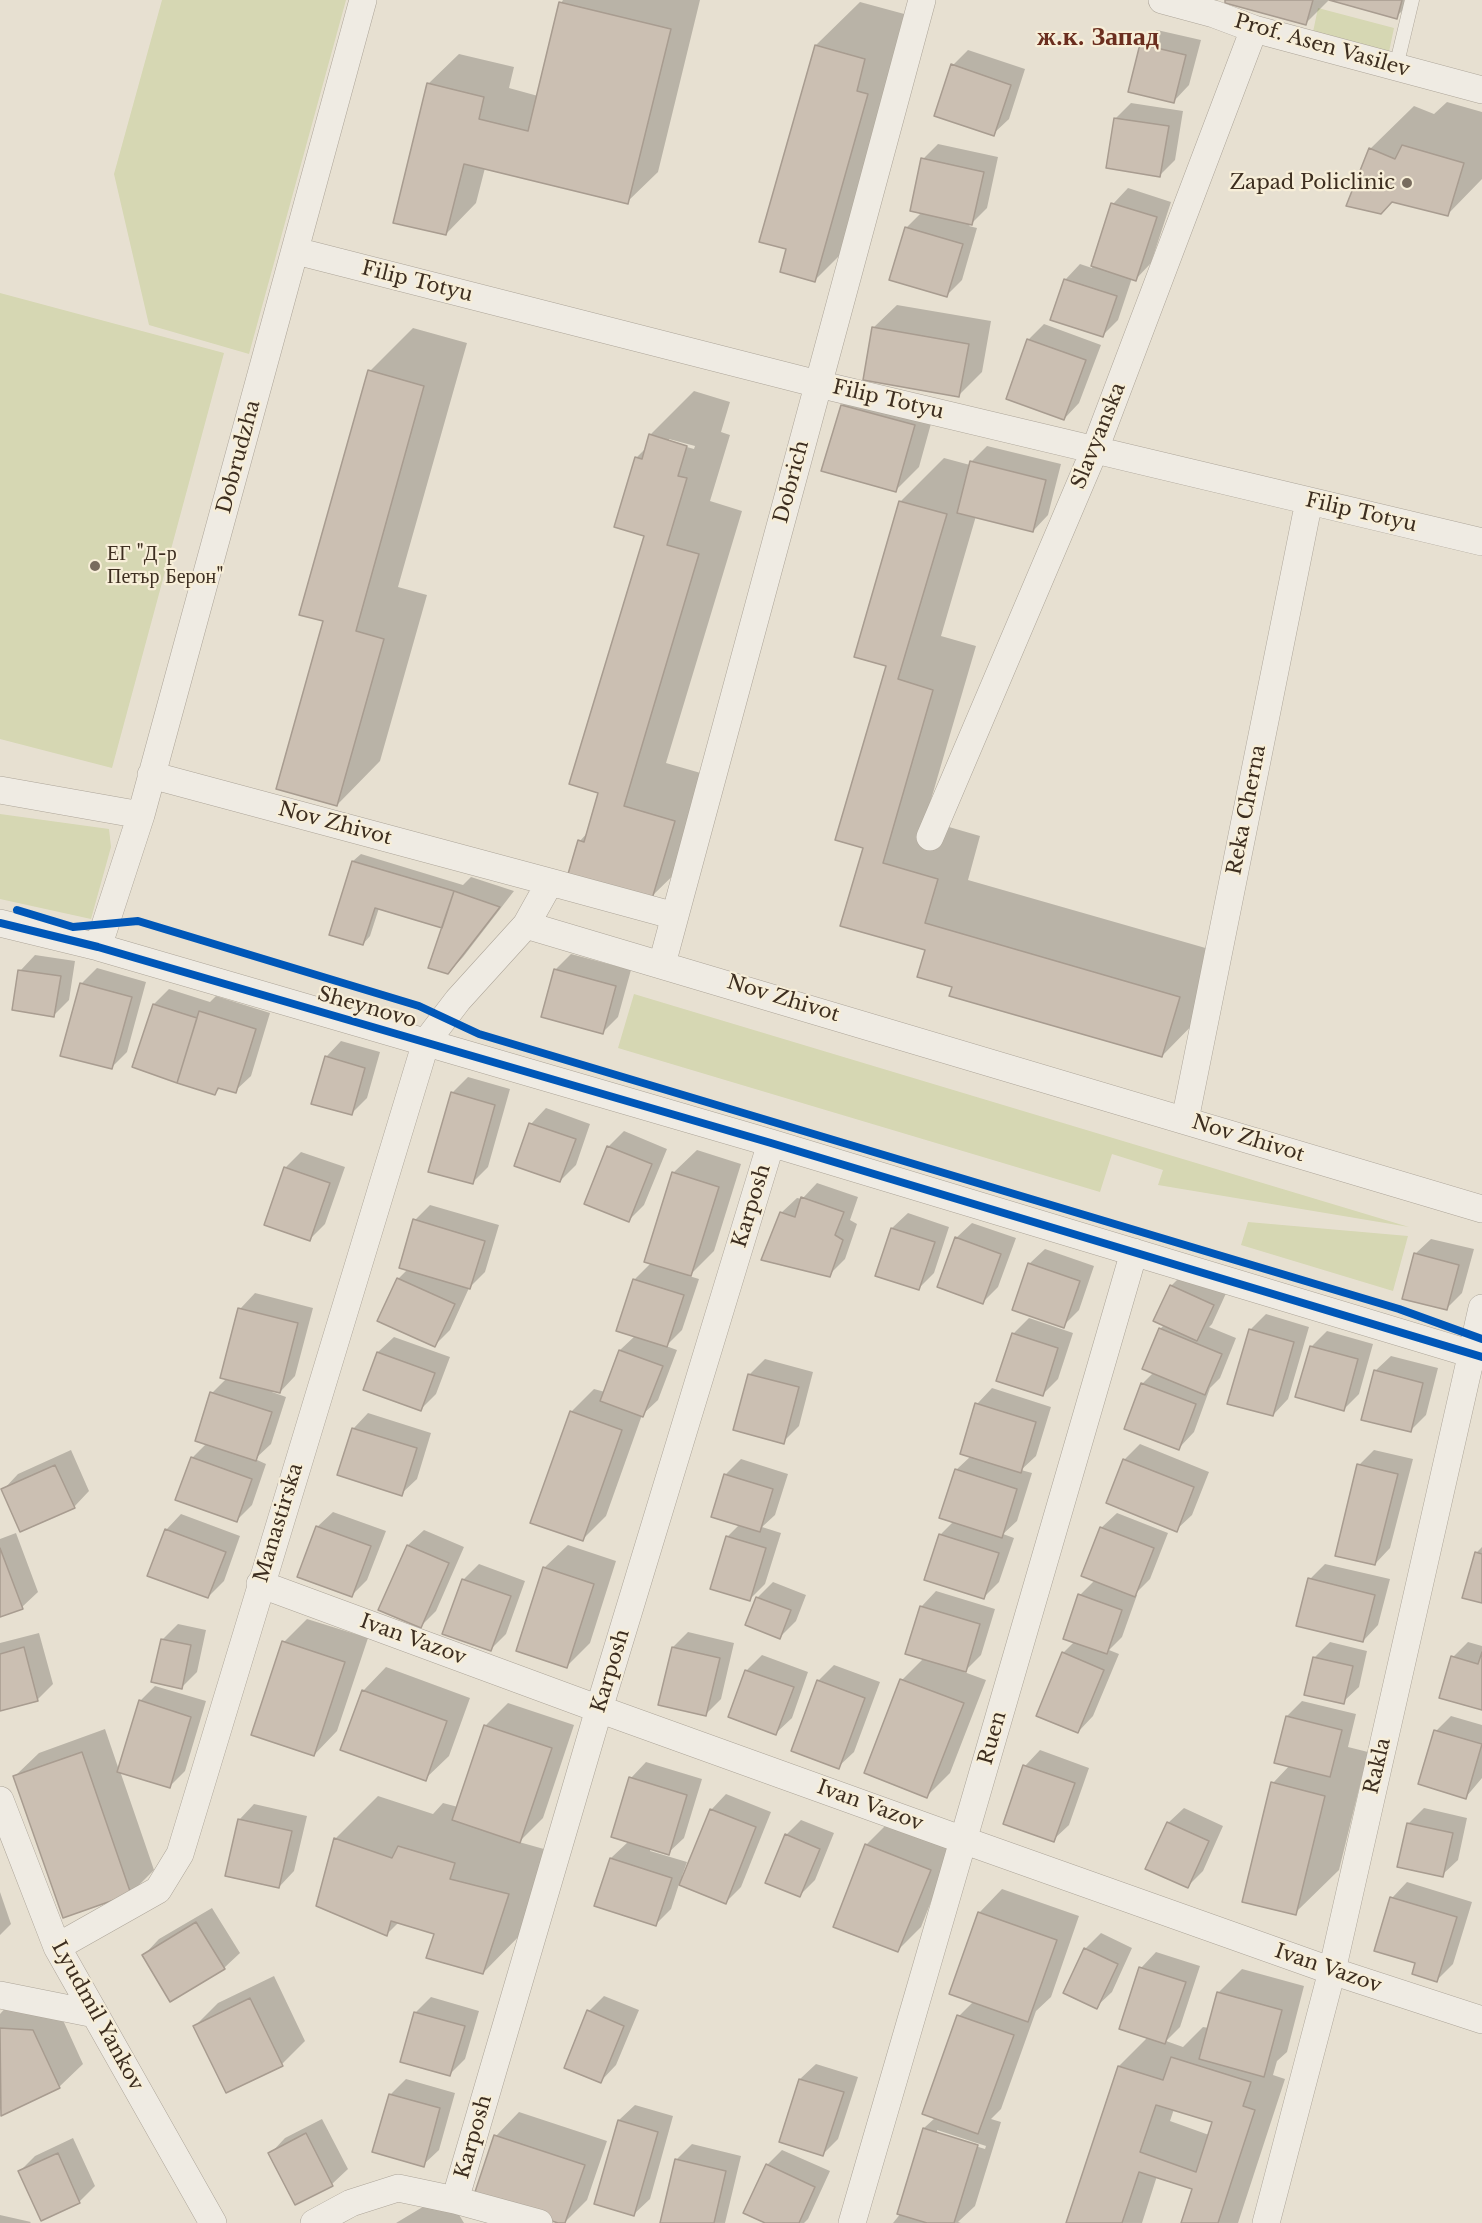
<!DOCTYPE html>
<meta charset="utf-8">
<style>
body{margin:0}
canvas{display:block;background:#e7e0d1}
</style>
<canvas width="1482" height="2223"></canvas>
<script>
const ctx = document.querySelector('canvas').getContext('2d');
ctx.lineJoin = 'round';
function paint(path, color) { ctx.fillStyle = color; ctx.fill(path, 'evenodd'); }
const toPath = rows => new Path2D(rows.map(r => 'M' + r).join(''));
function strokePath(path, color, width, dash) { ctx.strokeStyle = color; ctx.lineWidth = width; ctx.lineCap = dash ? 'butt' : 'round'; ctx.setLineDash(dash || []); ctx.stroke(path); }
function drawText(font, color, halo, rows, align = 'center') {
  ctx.font = font + ' "Libre Baskerville",serif'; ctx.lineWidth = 4.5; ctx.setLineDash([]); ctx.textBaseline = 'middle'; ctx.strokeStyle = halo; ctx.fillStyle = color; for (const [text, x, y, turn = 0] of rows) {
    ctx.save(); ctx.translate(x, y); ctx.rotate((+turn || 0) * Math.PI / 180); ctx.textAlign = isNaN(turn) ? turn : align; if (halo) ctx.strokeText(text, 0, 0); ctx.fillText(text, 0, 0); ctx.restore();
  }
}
paint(toPath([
 [162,0,346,0,249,354,149,325,114,174],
 [1318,8,1394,28,1389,52,1313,32],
 [0,293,224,353,112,768,0,739],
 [0,814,109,829,111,847,91,919,0,899],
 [634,994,1409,1227,1158,1185,1163,1170,1112,1154,1100,1192,618,1048],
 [1248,1222,1408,1236,1393,1291,1241,1245]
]), '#d6d7b3');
paint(toPath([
 [563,0,700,0,658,172,627,202,485,168,476,203,446,234,428,84,459,54,514,67,509,88,538,96,561,3],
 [1227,0,1329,0,1305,24],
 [1335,0,1413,0,1396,17],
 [860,2,908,15,858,237,815,280,788,248,816,45],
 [1157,30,1201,40,1189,85,1174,101,1142,45],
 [968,50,1025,69,1009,119,993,134,953,65],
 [1447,102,1482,112,1482,179,1448,214,1370,149,1414,106,1434,114],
 [1131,103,1183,111,1175,160,1160,175,1115,119],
 [938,144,998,157,987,208,969,226,977,228,962,280,947,295,891,279,907,227,922,212,923,159],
 [1128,188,1171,202,1151,263,1136,279,1132,278,1118,320,1102,336,1065,280,1080,264,1092,268,1113,204],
 [897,305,991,321,982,372,959,395,873,328],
 [1044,324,1101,345,1079,403,1064,419,1008,398,1029,339],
 [413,328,467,343,398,587,427,595,380,761,337,805,325,620,370,371],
 [865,382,937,402,919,467,896,490,842,405],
 [694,391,730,402,721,432,730,435,710,501,742,511,666,763,718,778,695,854,651,897,580,841,588,832,600,792,645,535,636,458,647,447,650,435],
 [669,439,695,446,694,449,669,442],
 [987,446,1061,464,1048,515,1033,531,976,516,941,636,976,646,925,820,980,836,968,880,1223,953,1205,1012,1162,1056,953,986,926,949,865,847,888,665,856,656,901,501,944,458,970,465,971,462],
 [361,854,463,885,471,877,514,891,463,957,448,973,445,922,379,908,370,936,363,944,353,861],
 [571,954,631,970,618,1017,603,1032,555,970],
 [35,955,75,961,69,1000,54,1015,20,971],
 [97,968,146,982,127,1052,111,1068,81,984],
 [169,989,210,1002,216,996,270,1013,251,1076,235,1091,221,1087,215,1093,154,1004],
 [341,1041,380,1052,367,1098,351,1114,326,1057],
 [468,1077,510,1089,488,1167,473,1182,452,1093],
 [546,1108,590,1124,576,1165,560,1181,516,1165,531,1124],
 [624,1131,667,1149,644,1205,629,1220,608,1147],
 [697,1150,741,1164,714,1251,689,1276,699,1279,682,1330,666,1346,677,1350,658,1400,642,1415,606,1516,582,1540,571,1412,594,1389,605,1392,620,1350,635,1336,634,1280,651,1263,673,1173],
 [301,1152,345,1167,325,1224,310,1239,285,1168],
 [817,1183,858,1197,850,1220,857,1224,845,1259,829,1275,781,1213,797,1198,802,1199],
 [430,1205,499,1225,485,1272,469,1288,450,1330,434,1346,398,1279,408,1269,415,1220],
 [908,1213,949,1227,934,1273,919,1288,892,1228],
 [972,1223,1016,1238,998,1287,983,1302,956,1238],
 [1431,1239,1474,1249,1462,1293,1447,1308,1415,1254],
 [1045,1249,1094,1266,1079,1310,1063,1326,1029,1264],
 [1187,1270,1228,1289,1212,1324,1209,1327,1236,1338,1220,1378,1210,1388,1194,1432,1179,1448,1142,1384,1154,1372,1160,1329,1165,1324,1171,1286],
 [255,1293,313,1308,295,1376,280,1392,273,1390,272,1392,286,1397,271,1444,255,1459,266,1464,252,1505,236,1521,192,1458,207,1443,212,1393,227,1378,240,1309],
 [1266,1314,1309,1327,1288,1399,1273,1415,1250,1330],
 [1029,1318,1073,1333,1058,1379,1043,1394,1013,1334],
 [1327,1331,1373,1344,1359,1394,1344,1409,1311,1347],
 [394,1337,450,1357,436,1394,421,1409,365,1389,378,1352],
 [1391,1356,1438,1368,1426,1415,1410,1431,1375,1371],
 [765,1359,813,1372,799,1426,783,1442,749,1375],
 [992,1388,1051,1407,1036,1456,1021,1470,1032,1473,1017,1521,1003,1534,1014,1538,999,1582,984,1597,926,1579,941,1534,954,1521,956,1470,971,1456,977,1404],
 [368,1413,431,1433,417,1479,401,1494,353,1429],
 [1140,1444,1209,1472,1192,1515,1176,1530,1124,1460],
 [71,1450,89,1491,74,1507,3,1490,18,1474],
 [1374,1450,1413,1459,1390,1548,1375,1564,1359,1465],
 [741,1459,788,1474,775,1515,762,1527,781,1533,765,1584,750,1599,727,1537,740,1524,725,1475],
 [333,1512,386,1531,367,1580,352,1595,317,1527],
 [1117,1513,1168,1533,1150,1579,1135,1594,1137,1595,1122,1637,1109,1650,1119,1654,1093,1716,1078,1732,1063,1653,1075,1641,1080,1595,1095,1580,1101,1528],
 [181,1514,240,1536,224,1581,208,1597,166,1530],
 [424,1530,464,1547,436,1611,420,1627,408,1545],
 [16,1533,38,1592,22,1607,0,1615,0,1539],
 [568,1545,616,1561,590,1643,567,1666,544,1568],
 [1482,1547,1482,1601,1476,1553],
 [479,1564,525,1581,506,1634,491,1649,463,1580],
 [1325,1564,1390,1579,1378,1625,1363,1641,1310,1579],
 [773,1582,806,1595,796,1621,780,1637,757,1598],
 [936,1591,995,1609,981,1655,964,1672,986,1680,950,1773,927,1796,902,1680,924,1658,921,1607],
 [307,1619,368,1638,337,1731,314,1755,284,1642],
 [178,1624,206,1630,197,1672,181,1688,162,1640],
 [688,1632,734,1643,721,1699,706,1714,673,1647],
 [39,1633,53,1684,38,1699,0,1709,0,1643],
 [1330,1642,1367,1651,1359,1687,1343,1702,1314,1658],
 [1468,1642,1482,1646,1482,1708,1453,1657],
 [762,1655,808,1672,792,1718,776,1733,746,1671],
 [834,1665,880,1682,854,1752,838,1767,818,1681],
 [386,1667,470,1698,449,1756,425,1779,363,1691],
 [155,1686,206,1701,185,1771,170,1786,120,1771,154,1870,131,1893,15,1776,39,1753,105,1729,119,1770,140,1701],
 [1302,1701,1356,1714,1348,1747,1368,1752,1339,1870,1295,1913,1273,1783,1290,1765,1287,1716],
 [508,1703,574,1725,543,1818,519,1842,551,1851,526,1929,483,1973,436,1933,399,1922,387,1934,335,1839,378,1796,433,1814,443,1803,458,1807,485,1726],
 [1451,1716,1482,1725,1482,1778,1466,1797,1436,1731],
 [1040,1750,1089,1768,1069,1825,1053,1840,1025,1766],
 [646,1762,702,1779,684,1838,668,1853,651,1848,650,1851,687,1862,682,1876,684,1877,711,1810,726,1794,771,1812,741,1887,726,1902,679,1884,671,1909,656,1924,611,1858,629,1841,631,1778],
 [254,1804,307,1816,294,1871,279,1887,239,1820],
 [1184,1808,1223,1826,1203,1871,1187,1887,1168,1823],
 [1424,1808,1467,1818,1458,1860,1442,1875,1408,1824],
 [801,1820,834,1833,815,1880,800,1895,786,1835],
 [889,1822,953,1846,921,1927,898,1950,866,1845],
 [1407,1882,1472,1902,1453,1964,1437,1980,1417,1962,1392,1898],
 [1002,1889,1079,1916,1051,1997,1036,2011,1001,2109,991,2119,1001,2122,975,2206,958,2222,961,2223,893,2223,901,2213,924,2128,936,2117,959,2016,974,2001,979,1913],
 [937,2130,986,2146,985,2149,937,2134],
 [0,1892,11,1924,0,1935],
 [212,1908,240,1953,224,1968,144,1955,159,1939],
 [1101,1933,1132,1948,1112,1992,1096,2007,1085,1949],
 [1156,1952,1200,1966,1180,2027,1166,2041,1183,2047,1203,2027,1209,2028,1218,1993,1242,1969,1304,1986,1287,2052,1277,2061,1273,2075,1285,2079,1238,2223,1182,2223,1194,2188,1157,2176,1142,2223,1068,2223,1119,2066,1148,2037,1141,1968],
 [1174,2109,1214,2121,1209,2135,1170,2121],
 [274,1976,305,2041,282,2064,195,2026,218,2003],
 [604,1996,639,2010,616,2065,601,2081,589,2011],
 [431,1997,479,2011,465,2059,450,2074,415,2013],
 [9,2004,57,2007,83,2064,59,2087,2,2114,0,2109,0,2014],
 [816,2064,858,2077,838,2139,823,2154,781,2141,800,2079],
 [406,2079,455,2093,439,2150,423,2165,390,2095],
 [635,2105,673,2116,650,2199,634,2214,619,2120],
 [519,2112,607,2141,587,2200,564,2223,496,2136],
 [322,2119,348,2169,332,2184,295,2203,270,2154,285,2138],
 [73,2138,95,2186,79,2202,20,2171,35,2156],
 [692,2144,741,2156,725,2223,662,2223,676,2160],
 [782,2150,830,2171,808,2219,804,2223,768,2223,767,2165],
 [446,2193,464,2223,396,2223],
 [0,2215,31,2222,30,2223,0,2223]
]), '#0003');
const building = toPath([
 [1225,0,1313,0,1306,25,1225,3,1225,0],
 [1329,0,1402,0,1397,19,1329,0],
 [559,2,671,29,628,204,464,164,446,235,393,223,427,83,484,97,479,119,528,131,559,2],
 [1140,44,1186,55,1174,103,1128,92,1140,44],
 [815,45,865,59,857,91,868,94,815,282,780,272,786,249,759,242,815,45],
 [951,64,1011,85,994,136,934,116,951,64],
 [1114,118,1169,126,1160,177,1106,168,1114,118],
 [1402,145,1464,163,1448,216,1392,202,1381,214,1346,206,1369,148,1395,159,1402,145],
 [921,158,984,172,972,225,910,211,921,158],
 [1111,203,1157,217,1136,281,1091,266,1111,203],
 [905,227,963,244,947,297,889,280,905,227],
 [1064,279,1117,296,1103,337,1050,320,1064,279],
 [872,327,969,344,959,397,863,380,872,327],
 [1027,339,1086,360,1064,420,1006,399,1027,339],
 [368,370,424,386,356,631,384,639,337,806,276,789,323,621,299,615,368,370],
 [841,405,915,425,896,492,821,471,841,405],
 [649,434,687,446,678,476,687,478,667,545,699,554,624,806,675,821,652,899,568,874,578,840,584,842,598,793,569,784,644,536,614,527,635,457,642,459,649,434],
 [970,461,1046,480,1033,532,957,513,970,461],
 [899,501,947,514,898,679,933,690,883,863,938,879,925,923,1180,997,1162,1057,949,996,952,987,917,977,925,950,840,926,863,848,835,840,886,666,854,657,899,501],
 [352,861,454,891,442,928,375,908,363,945,329,935,352,861],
 [454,891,500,907,448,974,428,968,454,891],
 [554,969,616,986,603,1034,541,1017,554,969],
 [18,970,61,976,54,1017,12,1010,18,970],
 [80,983,132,997,112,1069,60,1056,80,983],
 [153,1004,197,1018,177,1083,132,1067,153,1004],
 [199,1011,256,1029,236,1093,218,1088,215,1095,177,1083,199,1011],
 [325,1056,365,1068,352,1115,311,1104,325,1056],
 [451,1092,495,1105,473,1184,428,1172,451,1092],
 [529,1123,576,1139,560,1182,514,1166,529,1123],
 [607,1146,652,1164,629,1222,584,1204,607,1146],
 [284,1167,330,1183,310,1241,264,1225,284,1167],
 [672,1172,719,1187,691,1276,644,1262,672,1172],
 [801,1197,844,1212,835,1235,843,1240,830,1277,761,1260,780,1212,795,1217,801,1197],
 [413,1219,485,1241,470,1289,399,1268,413,1219],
 [891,1228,935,1242,919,1290,875,1276,891,1228],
 [955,1237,1001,1254,983,1304,937,1287,955,1237],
 [1414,1253,1459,1265,1447,1310,1402,1299,1414,1253],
 [1028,1263,1080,1281,1064,1328,1012,1310,1028,1263],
 [397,1278,455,1304,435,1347,377,1321,397,1278],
 [633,1279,684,1295,667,1347,616,1331,633,1279],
 [1170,1285,1214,1305,1197,1341,1153,1321,1170,1285],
 [238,1308,298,1323,280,1393,220,1378,238,1308],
 [1159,1328,1222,1354,1205,1395,1142,1369,1159,1328],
 [1249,1329,1294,1342,1273,1416,1227,1404,1249,1329],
 [1012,1333,1058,1348,1043,1396,996,1381,1012,1333],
 [1310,1346,1358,1359,1344,1411,1295,1397,1310,1346],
 [619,1350,663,1366,643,1417,600,1401,619,1350],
 [377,1352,435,1373,421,1411,363,1390,377,1352],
 [1374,1370,1423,1383,1411,1432,1361,1420,1374,1370],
 [748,1374,799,1387,784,1444,733,1430,748,1374],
 [1141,1383,1196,1404,1179,1450,1124,1429,1141,1383],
 [210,1392,272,1412,256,1461,195,1441,210,1392],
 [975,1403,1036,1422,1021,1473,960,1454,975,1403],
 [570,1411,622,1430,583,1541,530,1523,570,1411],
 [352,1428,417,1448,402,1496,337,1475,352,1428],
 [191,1457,252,1479,237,1522,175,1500,191,1457],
 [1123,1459,1194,1487,1177,1532,1106,1503,1123,1459],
 [1357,1464,1398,1474,1375,1565,1335,1556,1357,1464],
 [55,1465,75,1508,20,1532,1,1489,55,1465],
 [955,1469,1017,1489,1002,1538,939,1518,955,1469],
 [724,1474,773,1489,760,1532,711,1517,724,1474],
 [316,1526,371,1546,352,1597,297,1577,316,1526],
 [1100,1527,1154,1548,1135,1597,1081,1576,1100,1527],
 [165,1529,226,1552,208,1598,147,1576,165,1529],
 [939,1534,999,1553,984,1599,924,1580,939,1534],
 [726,1536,766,1548,750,1601,710,1589,726,1536],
 [407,1545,449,1563,421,1628,378,1610,407,1545],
 [0,1548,23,1609,0,1617,0,1548],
 [1475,1552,1482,1554,1482,1603,1462,1598,1475,1552],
 [543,1567,594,1584,567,1668,516,1651,543,1567],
 [1308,1578,1375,1595,1363,1642,1296,1626,1308,1578],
 [462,1579,511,1596,491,1651,442,1634,462,1579],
 [1078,1594,1122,1610,1107,1654,1063,1639,1078,1594],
 [756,1597,791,1610,780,1639,745,1625,756,1597],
 [920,1606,980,1624,966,1672,905,1654,920,1606],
 [161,1639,191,1645,182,1689,151,1682,161,1639],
 [282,1641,345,1662,314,1756,251,1735,282,1641],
 [24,1647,38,1701,0,1711,0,1654,24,1647],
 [672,1647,720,1658,706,1716,658,1705,672,1647],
 [1062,1652,1104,1670,1078,1733,1036,1716,1062,1652],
 [1482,1652,1482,1710,1439,1698,1451,1656,1478,1664,1482,1652],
 [1313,1657,1353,1666,1344,1704,1304,1695,1313,1657],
 [745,1670,794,1687,776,1735,728,1717,745,1670],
 [900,1679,964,1703,927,1798,864,1773,900,1679],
 [817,1680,865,1698,839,1769,791,1751,817,1680],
 [362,1690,447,1721,426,1781,340,1750,362,1690],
 [139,1700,191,1717,170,1788,117,1772,139,1700],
 [1286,1716,1342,1730,1330,1777,1274,1763,1286,1716],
 [484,1725,552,1748,520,1843,452,1820,484,1725],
 [1434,1730,1482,1744,1466,1799,1418,1784,1434,1730],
 [82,1752,131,1894,63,1918,13,1776,82,1752],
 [1023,1765,1075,1783,1054,1842,1003,1824,1023,1765],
 [629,1777,687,1795,669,1855,611,1837,629,1777],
 [1271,1782,1325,1796,1296,1915,1242,1902,1271,1782],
 [710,1809,756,1827,726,1904,679,1885,710,1809],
 [238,1819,292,1831,279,1888,225,1876,238,1819],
 [1167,1822,1209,1841,1188,1888,1145,1869,1167,1822],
 [1407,1823,1453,1833,1443,1877,1397,1867,1407,1823],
 [785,1834,820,1849,800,1897,765,1883,785,1834],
 [334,1838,392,1858,398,1846,455,1863,450,1879,509,1894,483,1974,426,1958,434,1934,391,1921,387,1936,316,1906,334,1838],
 [865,1844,931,1870,898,1952,833,1927,865,1844],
 [610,1858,672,1878,656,1926,594,1906,610,1858],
 [1390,1897,1457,1917,1437,1982,1412,1974,1415,1963,1374,1951,1390,1897],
 [978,1912,1057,1940,1028,2022,949,1994,978,1912],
 [196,1922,225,1969,170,2002,142,1955,196,1922],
 [1084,1948,1118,1964,1097,2009,1063,1993,1084,1948],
 [1139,1967,1186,1982,1165,2044,1119,2029,1139,1967],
 [1217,1992,1282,2010,1264,2077,1199,2059,1217,1992],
 [250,1998,283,2066,226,2093,193,2026,250,1998],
 [587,2010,624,2026,601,2083,564,2068,587,2010],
 [414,2012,465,2026,450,2076,400,2062,414,2012],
 [957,2015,1014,2035,978,2134,922,2114,957,2015],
 [0,2028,33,2030,60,2088,1,2116,0,2028],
 [1171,2057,1251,2082,1243,2106,1255,2110,1218,2223,1181,2223,1192,2189,1139,2172,1122,2223,1066,2223,1118,2066,1163,2080,1171,2057],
 [1156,2105,1212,2122,1196,2172,1140,2152,1156,2105],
 [799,2079,844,2092,823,2156,779,2142,799,2079],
 [389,2094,440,2108,424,2167,372,2152,389,2094],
 [618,2120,658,2132,634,2216,594,2204,618,2120],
 [923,2128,978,2145,954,2223,927,2223,897,2214,923,2128],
 [306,2133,333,2186,295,2205,268,2153,306,2133],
 [494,2135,585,2165,565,2223,558,2223,474,2195,494,2135],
 [58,2153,80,2203,41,2221,18,2171,58,2153],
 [675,2159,726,2171,714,2223,660,2223,675,2159],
 [766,2164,815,2187,799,2223,765,2223,743,2213,766,2164]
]);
paint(building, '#cbbfb2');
strokePath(building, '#a89c90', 1.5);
const service = toPath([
 [1396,67,1412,0]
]);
const minor = toPath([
 [1162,0,1214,14,1254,29,1482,90],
 [296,251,818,384,1482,542],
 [151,775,550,882,526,925,1482,1209],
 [0,790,141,815],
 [930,837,1095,449,1254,29],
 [550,882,675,916],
 [0,923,98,947,771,1143,1482,1357],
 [98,947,141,815,363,0],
 [662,964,922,0],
 [1185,1120,1309,501],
 [260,1584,599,1709,963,1840,1332,1971,1482,2020],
 [0,1800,57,1947,213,2223],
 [57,1947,158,1890,180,1854,426,1042,458,1000,526,925],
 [0,1995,95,2014],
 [455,2200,599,1709,771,1143],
 [314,2223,351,2203,398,2188,455,2200,539,2223],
 [852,2223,1134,1252],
 [1266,2223,1332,1971,1482,1308]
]);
strokePath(service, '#ada599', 15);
strokePath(minor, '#ada599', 28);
strokePath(service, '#efebe3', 14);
strokePath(minor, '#efebe3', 27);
strokePath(toPath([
 [17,910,73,927,138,921,419,1006,479,1034,1399,1309,1482,1339],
 [0,923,98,947,771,1143,1482,1357]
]), '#0057b8', 8);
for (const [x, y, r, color] of [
 [1407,183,6,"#786c5e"],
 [95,566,6,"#786c5e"]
]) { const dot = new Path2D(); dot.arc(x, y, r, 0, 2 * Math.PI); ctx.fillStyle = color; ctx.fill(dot); strokePath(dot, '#f7eed8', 2); }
drawText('20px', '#3d2e20', '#f7eed8', [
 ["Prof. Asen Vasilev",1322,46,16],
 ["Filip Totyu",417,282,14],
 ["Filip Totyu",888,400,13],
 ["Slavyanska",1099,436,-68],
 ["Dobrudzha",239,457,-75],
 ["Dobrich",792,482,-75],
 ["Filip Totyu",1361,513,13],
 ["Reka Cherna",1247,810,-79],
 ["Nov Zhivot",335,824,15],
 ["Nov Zhivot",783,999,17],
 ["Sheynovo",367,1008,16],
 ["Nov Zhivot",1248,1139,17],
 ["Karposh",752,1206,-73],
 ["Manastirska",279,1523,-73],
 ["Ivan Vazov",413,1640,20],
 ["Karposh",611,1671,-73],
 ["Ruen",993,1738,-74],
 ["Rakla",1378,1766,-77],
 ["Ivan Vazov",870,1806,20],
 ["Ivan Vazov",1328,1969,19],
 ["Lyudmil Yankov",97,2016,61],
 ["Karposh",474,2137,-74]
]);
drawText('20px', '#3d2e20', '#f7eed8', [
 ["Zapad Policlinic",1395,183],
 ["ЕГ \"Д-р",107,554,"left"],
 ["Петър Берон\"",107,577,"left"]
], 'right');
drawText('bold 26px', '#6b2e1e', '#f7eed8', [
 ["ж.к. Запад",1098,38]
]);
</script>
